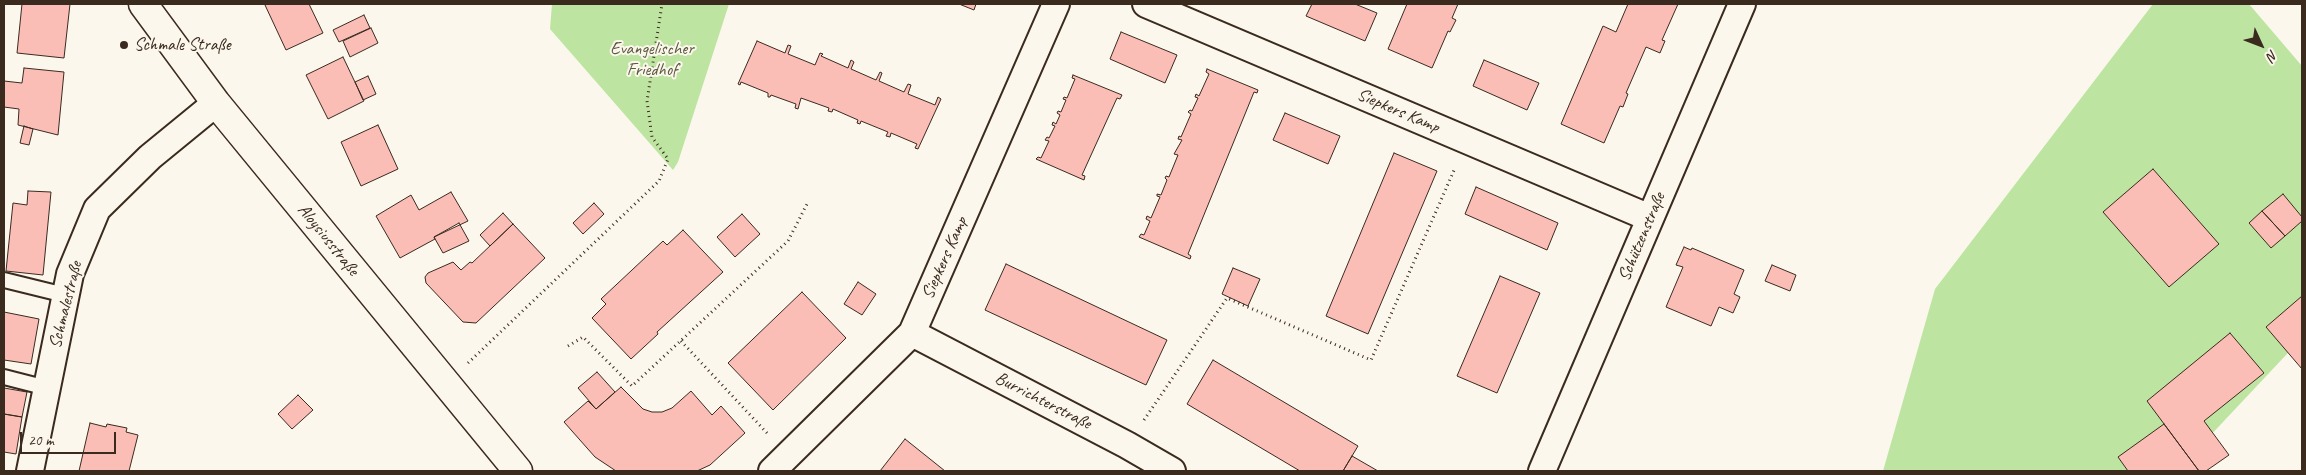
<!DOCTYPE html>
<meta charset="utf-8">
<style>
body{margin:0}
#map{position:relative;width:2306px;height:475px;overflow:hidden;background:#fbf7ec;font-family:Caveat,sans-serif}
canvas{display:block}
.frame{position:absolute;inset:0;border:5px solid #3b2a1e;pointer-events:none}
.north{position:absolute;left:2236px;top:20px;width:50px;height:50px;-webkit-text-stroke:4px #fbf7ec;paint-order:stroke;rotate:133deg;font-size:14px;font-weight:700;line-height:20px;text-align:center;color:#3b2a1e}
.north::after{content:'';display:block;margin:auto;width:18px;height:22px;background:#3b2a1e;clip-path:polygon(50% 0,100% 100%,50% 72%,0 100%)}
.scale{position:absolute;left:20px;top:432px;width:96px;height:22px;box-sizing:border-box;border:2px solid #3b2a1e;border-top:0;padding-left:6px;font-size:15px;line-height:18px;white-space:nowrap;color:#3b2a1e;-webkit-text-stroke:4px #fbf7ec;paint-order:stroke}
</style>
<div id="map">
<canvas width="2306" height="475"></canvas>
<div class="frame"></div>
<div class="north">N</div>
<div class="scale">20 m</div>
</div>
<script>
const ctx = document.querySelector('canvas').getContext('2d');
ctx.lineJoin = 'round';
function paint(path, color) { ctx.fillStyle = color; ctx.fill(path, 'evenodd'); }
const toPath = rows => new Path2D(rows.map(r => 'M' + r).join(''));
function strokePath(path, color, width, dash) { ctx.strokeStyle = color; ctx.lineWidth = width; ctx.lineCap = dash ? 'butt' : 'round'; ctx.setLineDash(dash || []); ctx.stroke(path); }
function drawText(font, color, halo, rows, align = 'center') {
  ctx.font = font + ' Caveat,sans-serif'; ctx.lineWidth = 4; ctx.setLineDash([]); ctx.textBaseline = 'middle'; ctx.strokeStyle = halo; ctx.fillStyle = color; for (const [text, x, y, turn = 0] of rows) {
    ctx.save(); ctx.translate(x, y); ctx.rotate((+turn || 0) * Math.PI / 180); ctx.textAlign = isNaN(turn) ? turn : align; if (halo) ctx.strokeText(text, 0, 0); ctx.fillText(text, 0, 0); ctx.restore();
  }
}
paint(toPath([
 [552,4,729,4,678,162,673,170,550,29],
 [2153,4,2249,4,2302,66,2302,338,2191,456,2189,471,1883,471,1935,289]
]), '#bde5a1');
const building = toPath([
 [22,4,70,4,64,58,17,53,22,4],
 [268,4,309,4,323,33,286,50,265,5,268,4],
 [959,4,976,4,974,10,959,4],
 [1312,4,1355,4,1377,13,1365,41,1306,16,1312,4],
 [1407,4,1458,4,1452,18,1456,20,1450,32,1448,31,1432,68,1388,49,1407,4],
 [1628,4,1678,4,1662,40,1665,41,1660,53,1646,47,1626,93,1628,94,1623,107,1620,106,1604,143,1561,124,1603,26,1616,32,1628,4],
 [364,15,370,28,339,42,333,30,364,15],
 [371,28,378,43,350,57,343,41,371,28],
 [1121,32,1177,55,1165,83,1110,59,1121,32],
 [757,41,785,53,788,45,791,46,788,54,815,65,820,53,823,54,821,56,848,68,851,60,854,62,851,69,876,80,880,72,882,73,879,81,904,92,908,84,911,85,908,94,935,105,938,97,941,99,918,149,915,148,917,144,891,133,890,137,886,136,888,132,861,121,860,124,857,123,858,120,833,109,832,112,828,111,829,108,801,98,798,109,795,108,796,104,771,95,770,97,768,97,768,93,741,82,740,85,738,84,757,41],
 [343,57,364,101,328,119,306,75,343,57],
 [1484,60,1539,83,1527,110,1473,86,1484,60],
 [24,68,64,72,58,135,18,125,19,109,4,107,4,81,22,83,24,68],
 [1207,69,1258,90,1257,93,1254,92,1188,254,1191,256,1190,259,1139,237,1141,234,1144,235,1150,221,1146,219,1147,216,1151,218,1160,197,1157,196,1157,194,1161,195,1167,180,1165,178,1166,176,1169,177,1178,155,1174,154,1182,140,1178,139,1179,136,1181,137,1191,114,1188,112,1190,110,1192,111,1198,98,1195,97,1196,94,1199,96,1209,74,1206,72,1207,69],
 [1073,75,1122,95,1120,99,1117,98,1082,175,1085,176,1084,180,1036,159,1038,157,1041,158,1049,141,1045,140,1047,137,1049,138,1055,126,1052,125,1053,122,1056,124,1060,115,1057,113,1058,111,1061,112,1066,100,1063,99,1064,97,1067,98,1075,79,1072,78,1073,75],
 [368,76,376,94,363,100,355,82,368,76],
 [1285,113,1340,136,1328,164,1273,140,1285,113],
 [378,125,398,169,361,186,341,142,378,125],
 [24,126,33,129,29,145,20,143,24,126],
 [1394,153,1437,171,1368,334,1326,316,1394,153],
 [2153,169,2219,244,2169,287,2103,212,2153,169],
 [1476,187,1558,223,1547,250,1465,214,1476,187],
 [28,191,51,192,43,275,6,271,13,203,27,205,28,191],
 [451,192,468,221,434,237,435,239,400,258,376,216,411,195,419,210,451,192],
 [2283,194,2302,217,2302,221,2285,236,2262,211,2283,194],
 [594,203,604,214,583,234,573,223,594,203],
 [2262,211,2285,236,2271,248,2249,223,2262,211],
 [503,213,513,224,490,246,480,235,503,213],
 [742,214,760,234,735,257,717,237,742,214],
 [459,223,469,241,443,253,434,237,459,223],
 [513,224,545,258,476,323,463,322,426,283,425,277,428,273,453,262,461,270,470,262,472,263,513,224],
 [683,230,723,272,657,332,658,334,631,359,592,318,606,304,601,299,663,241,667,245,683,230],
 [1684,247,1691,250,1692,248,1744,270,1734,294,1740,297,1733,313,1719,307,1711,326,1666,307,1683,267,1676,265,1684,247],
 [1006,264,1167,340,1146,385,985,310,1006,264],
 [1772,265,1796,275,1790,291,1765,281,1772,265],
 [1233,268,1260,279,1248,306,1222,294,1233,268],
 [1500,276,1540,293,1497,393,1457,376,1500,276],
 [858,282,876,294,862,315,844,304,858,282],
 [802,292,846,338,773,410,728,363,802,292],
 [2302,296,2302,369,2266,327,2302,296],
 [4,312,39,319,31,364,4,360,4,312],
 [2230,333,2264,373,2204,421,2229,455,2206,471,2199,471,2147,401,2230,333],
 [1213,360,1358,446,1343,471,1300,471,1187,404,1213,360],
 [597,372,615,392,596,409,578,388,597,372],
 [621,387,643,409,652,412,662,412,672,408,691,391,712,415,721,406,745,433,710,465,697,471,616,471,595,457,564,422,588,401,596,409,621,387],
 [4,388,27,392,22,417,4,414,4,388],
 [298,395,313,410,292,429,278,414,298,395],
 [4,414,22,417,16,454,4,452,4,414],
 [90,423,106,427,107,424,127,428,126,432,138,435,129,471,79,471,90,423],
 [2164,424,2199,471,2128,471,2118,457,2164,424],
 [905,439,945,471,880,471,905,439],
 [1352,456,1378,471,1343,471,1352,456]
]);
paint(building, '#fabeb7');
strokePath(building, '#3b2a1e', 1);
const service = toPath([
 [4,280,65,295],
 [4,377,47,388]
]);
const minor = toPath([
 [1146,4,1650,218],
 [912,333,1127,445,1172,471],
 [30,471,70,274,97,209,150,157,216,103],
 [772,471,912,333,1056,4],
 [1542,471,1742,4]
]);
const tertiary = toPath([
 [143,4,216,103,518,471]
]);
strokePath(service, '#3b2a1e', 18);
strokePath(minor, '#3b2a1e', 30);
strokePath(tertiary, '#3b2a1e', 31);
strokePath(toPath([
 [681,341,767,433],
 [568,346,583,337,632,386,788,241,807,204],
 [468,363,659,181,668,159,652,137,647,101,662,4],
 [1144,420,1227,298,1371,360,1455,168]
]), '#3b2a1e', 3, [1, 4]);
strokePath(service, '#fbf7ec', 14);
strokePath(minor, '#fbf7ec', 26);
strokePath(tertiary, '#fbf7ec', 28);
for (const [x, y, r, color] of [
 [124,45,5,"#3b2a1e"]
]) { const dot = new Path2D(); dot.arc(x, y, r, 0, 2 * Math.PI); ctx.fillStyle = color; ctx.fill(dot); strokePath(dot, '#fbf7ec', 2); }
drawText('18px', '#3b2a1e', '#fbf7ec', [
 ["Schmale Straße",134,45]
], 'left');
drawText('18px', '#5c593f', '#fbf7ec', [
 ["Evangelischer",652,49],
 ["Friedhof",652,70]
]);
drawText('18px', '#3b2a1e', '#fbf7ec', [
 ["Siepkers Kamp",1398,111,23],
 ["Schützenstraße",1642,237,-67],
 ["Aloysiusstraße",328,240,51],
 ["Siepkers Kamp",945,258,-66],
 ["Schmalestraße",66,305,-76],
 ["Burrichterstraße",1043,401,27]
]);
</script>
